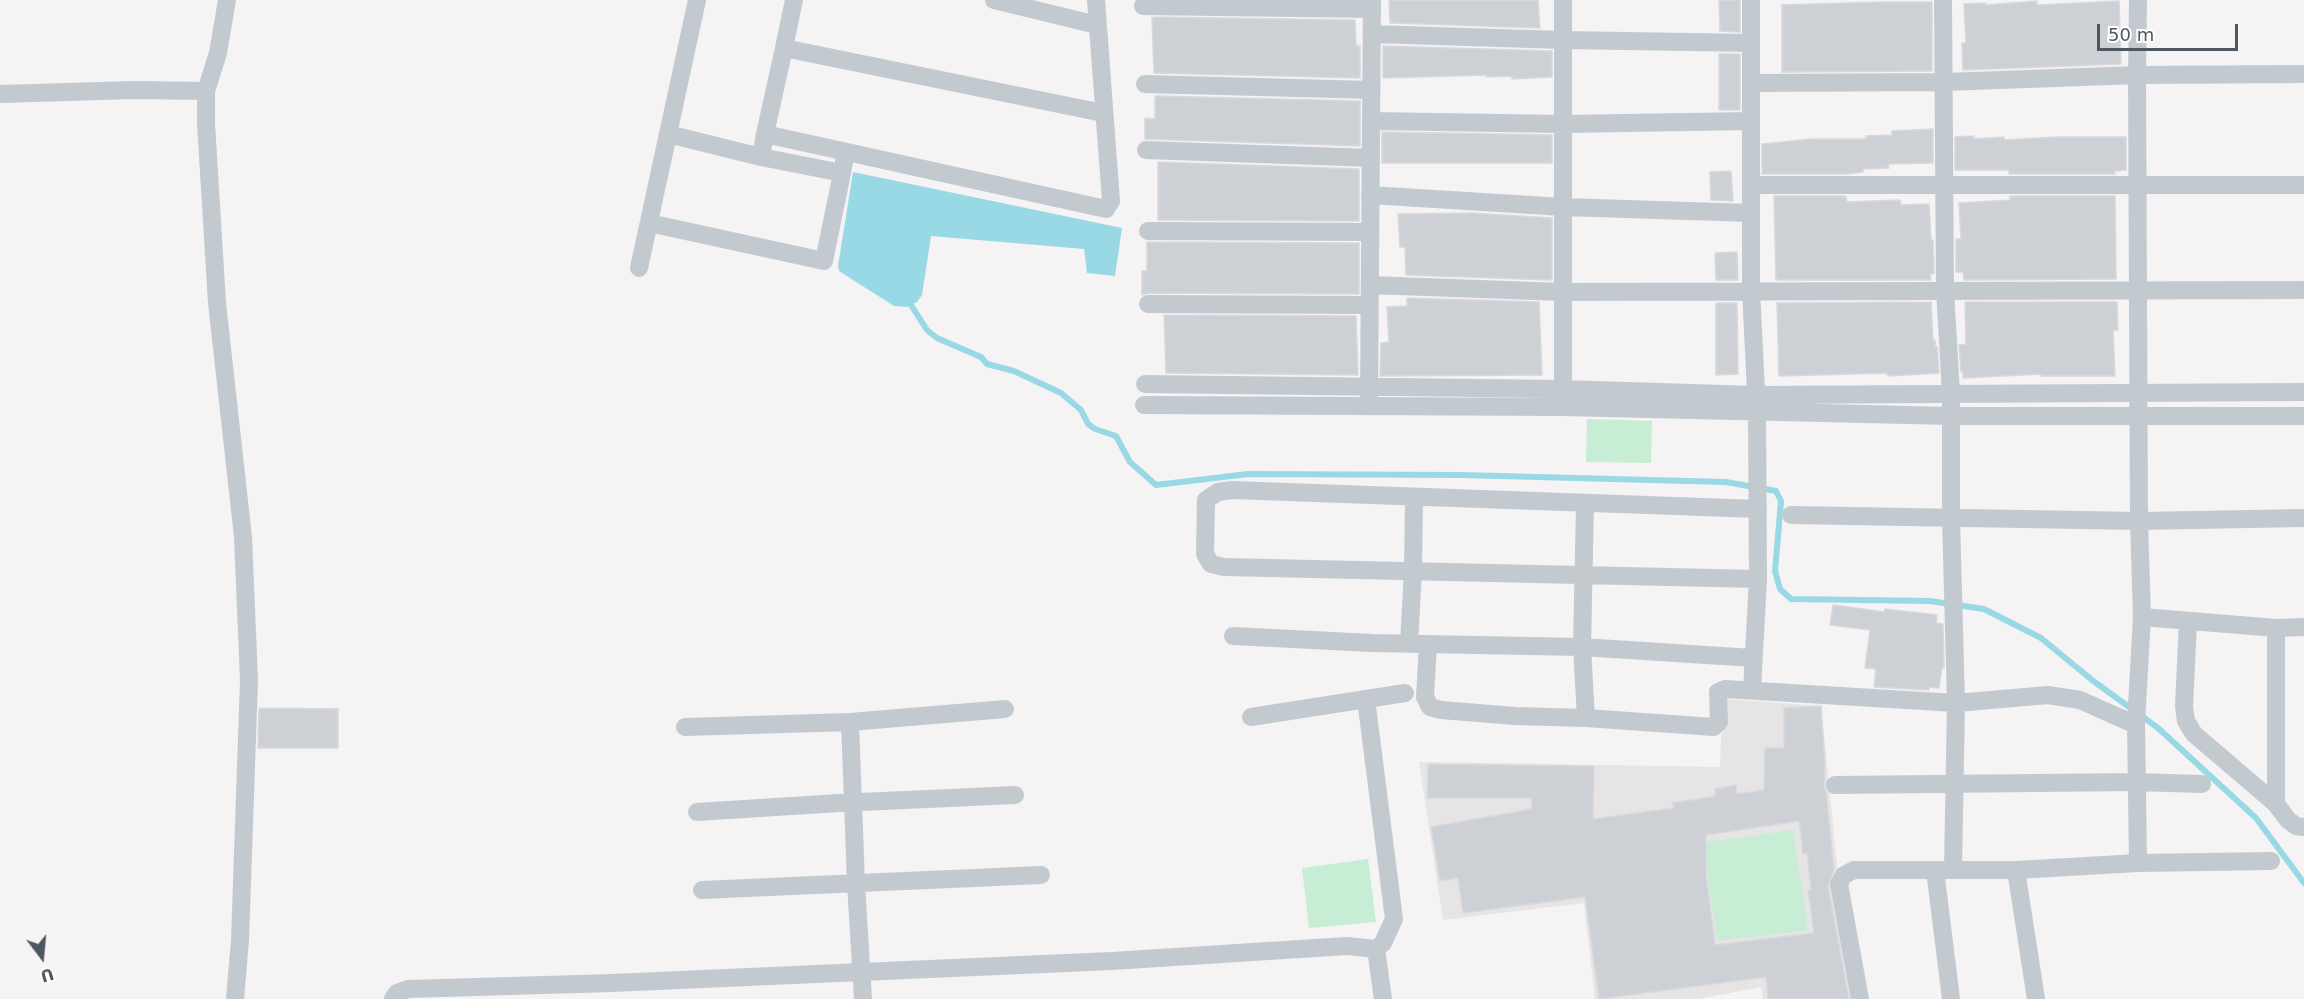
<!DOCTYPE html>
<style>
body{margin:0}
#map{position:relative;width:2304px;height:999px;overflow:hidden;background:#f5f3f3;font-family:"DejaVu Sans",sans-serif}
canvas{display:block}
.north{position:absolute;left:12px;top:927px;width:60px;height:60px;-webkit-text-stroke:4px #fff;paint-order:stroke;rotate:164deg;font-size:16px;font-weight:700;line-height:24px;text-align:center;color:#4c575f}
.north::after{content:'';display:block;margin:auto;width:21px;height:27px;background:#4c575f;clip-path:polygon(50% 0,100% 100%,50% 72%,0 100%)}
.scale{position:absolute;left:2097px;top:24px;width:141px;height:27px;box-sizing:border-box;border:3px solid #4c575f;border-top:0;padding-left:8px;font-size:18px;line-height:21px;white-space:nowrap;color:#4c575f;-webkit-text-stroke:4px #fff;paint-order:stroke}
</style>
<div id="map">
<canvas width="2304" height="999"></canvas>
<div class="north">U</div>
<div class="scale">50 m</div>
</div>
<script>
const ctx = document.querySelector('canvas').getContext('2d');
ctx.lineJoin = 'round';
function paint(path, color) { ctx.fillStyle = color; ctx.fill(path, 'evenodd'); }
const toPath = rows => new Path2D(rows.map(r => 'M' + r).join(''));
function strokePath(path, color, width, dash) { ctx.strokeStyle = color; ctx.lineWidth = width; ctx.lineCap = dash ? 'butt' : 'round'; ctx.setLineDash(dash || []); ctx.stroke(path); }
paint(toPath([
 [1727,699,1821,706,1839,884,1856,999,1763,999,1761,987,1698,999,1595,999,1584,903,1443,920,1419,762,1720,767,1721,737]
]), '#e6e4e4');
paint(toPath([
 [1587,419,1652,421,1651,463,1586,462],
 [1793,830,1808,930,1717,941,1708,878,1706,842],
 [1368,859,1376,922,1309,928,1302,868]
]), '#c7edd4');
paint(toPath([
 [853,172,1122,228,1115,276,1087,273,1084,249,931,236,922,295,917,302,907,307,894,306,839,271,838,266]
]), '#98d9e5');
strokePath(toPath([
 [911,305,927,330,937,338,981,357,987,364,1014,371,1061,393,1081,410,1088,424,1095,429,1116,436,1130,462,1156,485,1248,474,1461,475,1726,482,1776,491,1781,501,1775,571,1780,589,1791,599,1930,601,1984,609,2041,638,2092,680,2158,728,2256,818,2304,883]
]), '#98d9e5', 6);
const building = toPath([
 [1389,0,1538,0,1540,28,1390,23,1389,0],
 [1740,0,1740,32,1720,31,1719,1,1740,0],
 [2037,1,2037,5,2119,1,2121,64,1963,70,1962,43,1966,43,1964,4,1985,3,1986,5,2037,1],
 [1881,2,1932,2,1932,71,1782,72,1782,5,1881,2],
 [1152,17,1355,20,1356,46,1360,46,1360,78,1154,73,1152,17],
 [1383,46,1552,51,1552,77,1512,79,1512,76,1487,77,1487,75,1383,78,1383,46],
 [1719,54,1740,54,1740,110,1719,110,1719,54],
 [1155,96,1360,101,1360,146,1145,139,1145,118,1155,119,1155,96],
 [1933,129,1933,163,1888,164,1889,168,1863,169,1863,172,1846,174,1762,174,1762,144,1812,139,1866,139,1866,136,1892,135,1892,131,1933,129],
 [1382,132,1552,135,1552,163,1382,163,1382,132],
 [1974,136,1974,139,2004,137,2004,140,2057,137,2126,137,2126,170,2114,171,2115,174,2009,174,2009,170,1955,170,1955,137,1974,136],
 [1158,162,1359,169,1359,221,1158,220,1158,162],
 [1731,171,1733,201,1711,200,1710,172,1731,171],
 [1774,196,1846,196,1847,202,1900,200,1901,205,1929,204,1931,240,1933,240,1934,273,1930,275,1931,280,1776,280,1774,196],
 [2010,196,2115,196,2116,279,1964,280,1963,272,1956,272,1956,239,1961,239,1959,203,2010,200,2010,196],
 [1471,213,1552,218,1552,280,1406,275,1405,247,1400,247,1398,214,1471,213],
 [1147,242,1359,243,1359,294,1148,293,1142,295,1142,271,1147,271,1147,242],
 [1737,252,1738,280,1716,280,1715,253,1737,252],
 [1407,298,1539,302,1542,375,1380,376,1381,343,1389,342,1387,307,1407,306,1407,298],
 [1931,302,1933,340,1935,340,1935,346,1937,346,1939,373,1888,376,1888,373,1779,376,1777,303,1931,302],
 [1965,302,2117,302,2118,330,2113,330,2115,376,2041,376,2041,374,1963,378,1963,372,1961,372,1959,345,1966,344,1965,302],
 [1716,303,1737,303,1738,374,1716,375,1716,303],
 [1164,315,1356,316,1358,375,1166,373,1164,315],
 [1833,605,1885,612,1885,609,1937,615,1936,623,1943,624,1944,668,1942,668,1939,688,1929,687,1929,690,1874,687,1876,669,1865,668,1870,630,1830,625,1833,605],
 [1821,706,1825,765,1824,786,1826,792,1834,870,1828,886,1849,999,1768,999,1766,977,1599,999,1585,897,1463,913,1458,878,1440,881,1431,827,1532,809,1531,798,1427,798,1428,764,1594,766,1593,819,1674,808,1673,803,1716,796,1715,789,1736,785,1737,794,1764,790,1765,748,1784,748,1784,708,1821,706],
 [1799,821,1803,854,1807,853,1811,890,1808,890,1814,933,1715,945,1706,875,1706,835,1799,821],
 [259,708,338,709,338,748,258,748,259,708]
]);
paint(building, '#cdd0d4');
strokePath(building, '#d7d9dd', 1.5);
strokePath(toPath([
 [227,0,218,53,206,91,206,123,217,303,243,537,249,680,240,940,235,999],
 [794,0,784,48,1103,113],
 [994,0,1097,25],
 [1563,0,1563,400],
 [1751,0,1751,290,1757,412,1758,579,1752,690],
 [1943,0,1945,290,1951,394,1951,517,1956,703,1953,869],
 [2138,0,2137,75,2139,521,2142,617,2136,723,2138,863],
 [1143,6,1372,9],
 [1372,34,1563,40,1751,43],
 [1753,83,1945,82,2137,75,2304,74],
 [1145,84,1371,90],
 [0,94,135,90,206,91],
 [1371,121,1563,124,1751,121],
 [668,134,761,157,765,134,1106,209,1111,201,1096,0],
 [765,134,784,48],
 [1146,150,1371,158],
 [761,157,842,173,844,162],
 [1751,185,2304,185],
 [1370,195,1563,207,1751,213],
 [649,223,824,261,842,173],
 [1148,231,1370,232],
 [639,268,697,0],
 [1370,285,1563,292,2304,290],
 [1148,304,1370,305],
 [1145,384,1562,389,1756,395,2304,392],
 [1369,397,1372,0],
 [1144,405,1563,407,1951,416,2304,416],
 [1585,503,1582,647,1586,718],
 [1758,509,1232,490,1218,492,1206,500,1205,554,1211,564,1224,567,1758,579],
 [1791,515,2139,521,2304,518],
 [2142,617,2276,628,2304,627],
 [2188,621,2184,707,2186,721,2194,734,2276,804,2288,820,2296,826,2304,827],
 [1233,636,1372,643,1582,647,1753,658],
 [1409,644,1413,571,1414,497],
 [1428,644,1425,697,1430,707,1441,710,1515,716,1586,718,1714,727,1719,722,1718,692,1725,689,1956,703,2048,695,2080,700,2136,725],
 [1366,699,1394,919,1383,943,1376,949],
 [1251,717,1405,693],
 [850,722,856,884,863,999],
 [685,727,850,722,1005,709],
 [1835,785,2136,782,2202,784],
 [2276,804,2276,628],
 [697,812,839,803,1015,795],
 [1935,870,1951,999],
 [2016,870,2036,999],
 [702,890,1041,875],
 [393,999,397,993,408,989,612,983,1112,961,1347,946,1376,949,1383,999],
 [1860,999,1839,884,1844,875,1854,870,2016,870,2138,863,2271,861]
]), '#c2cad0', 18);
</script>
